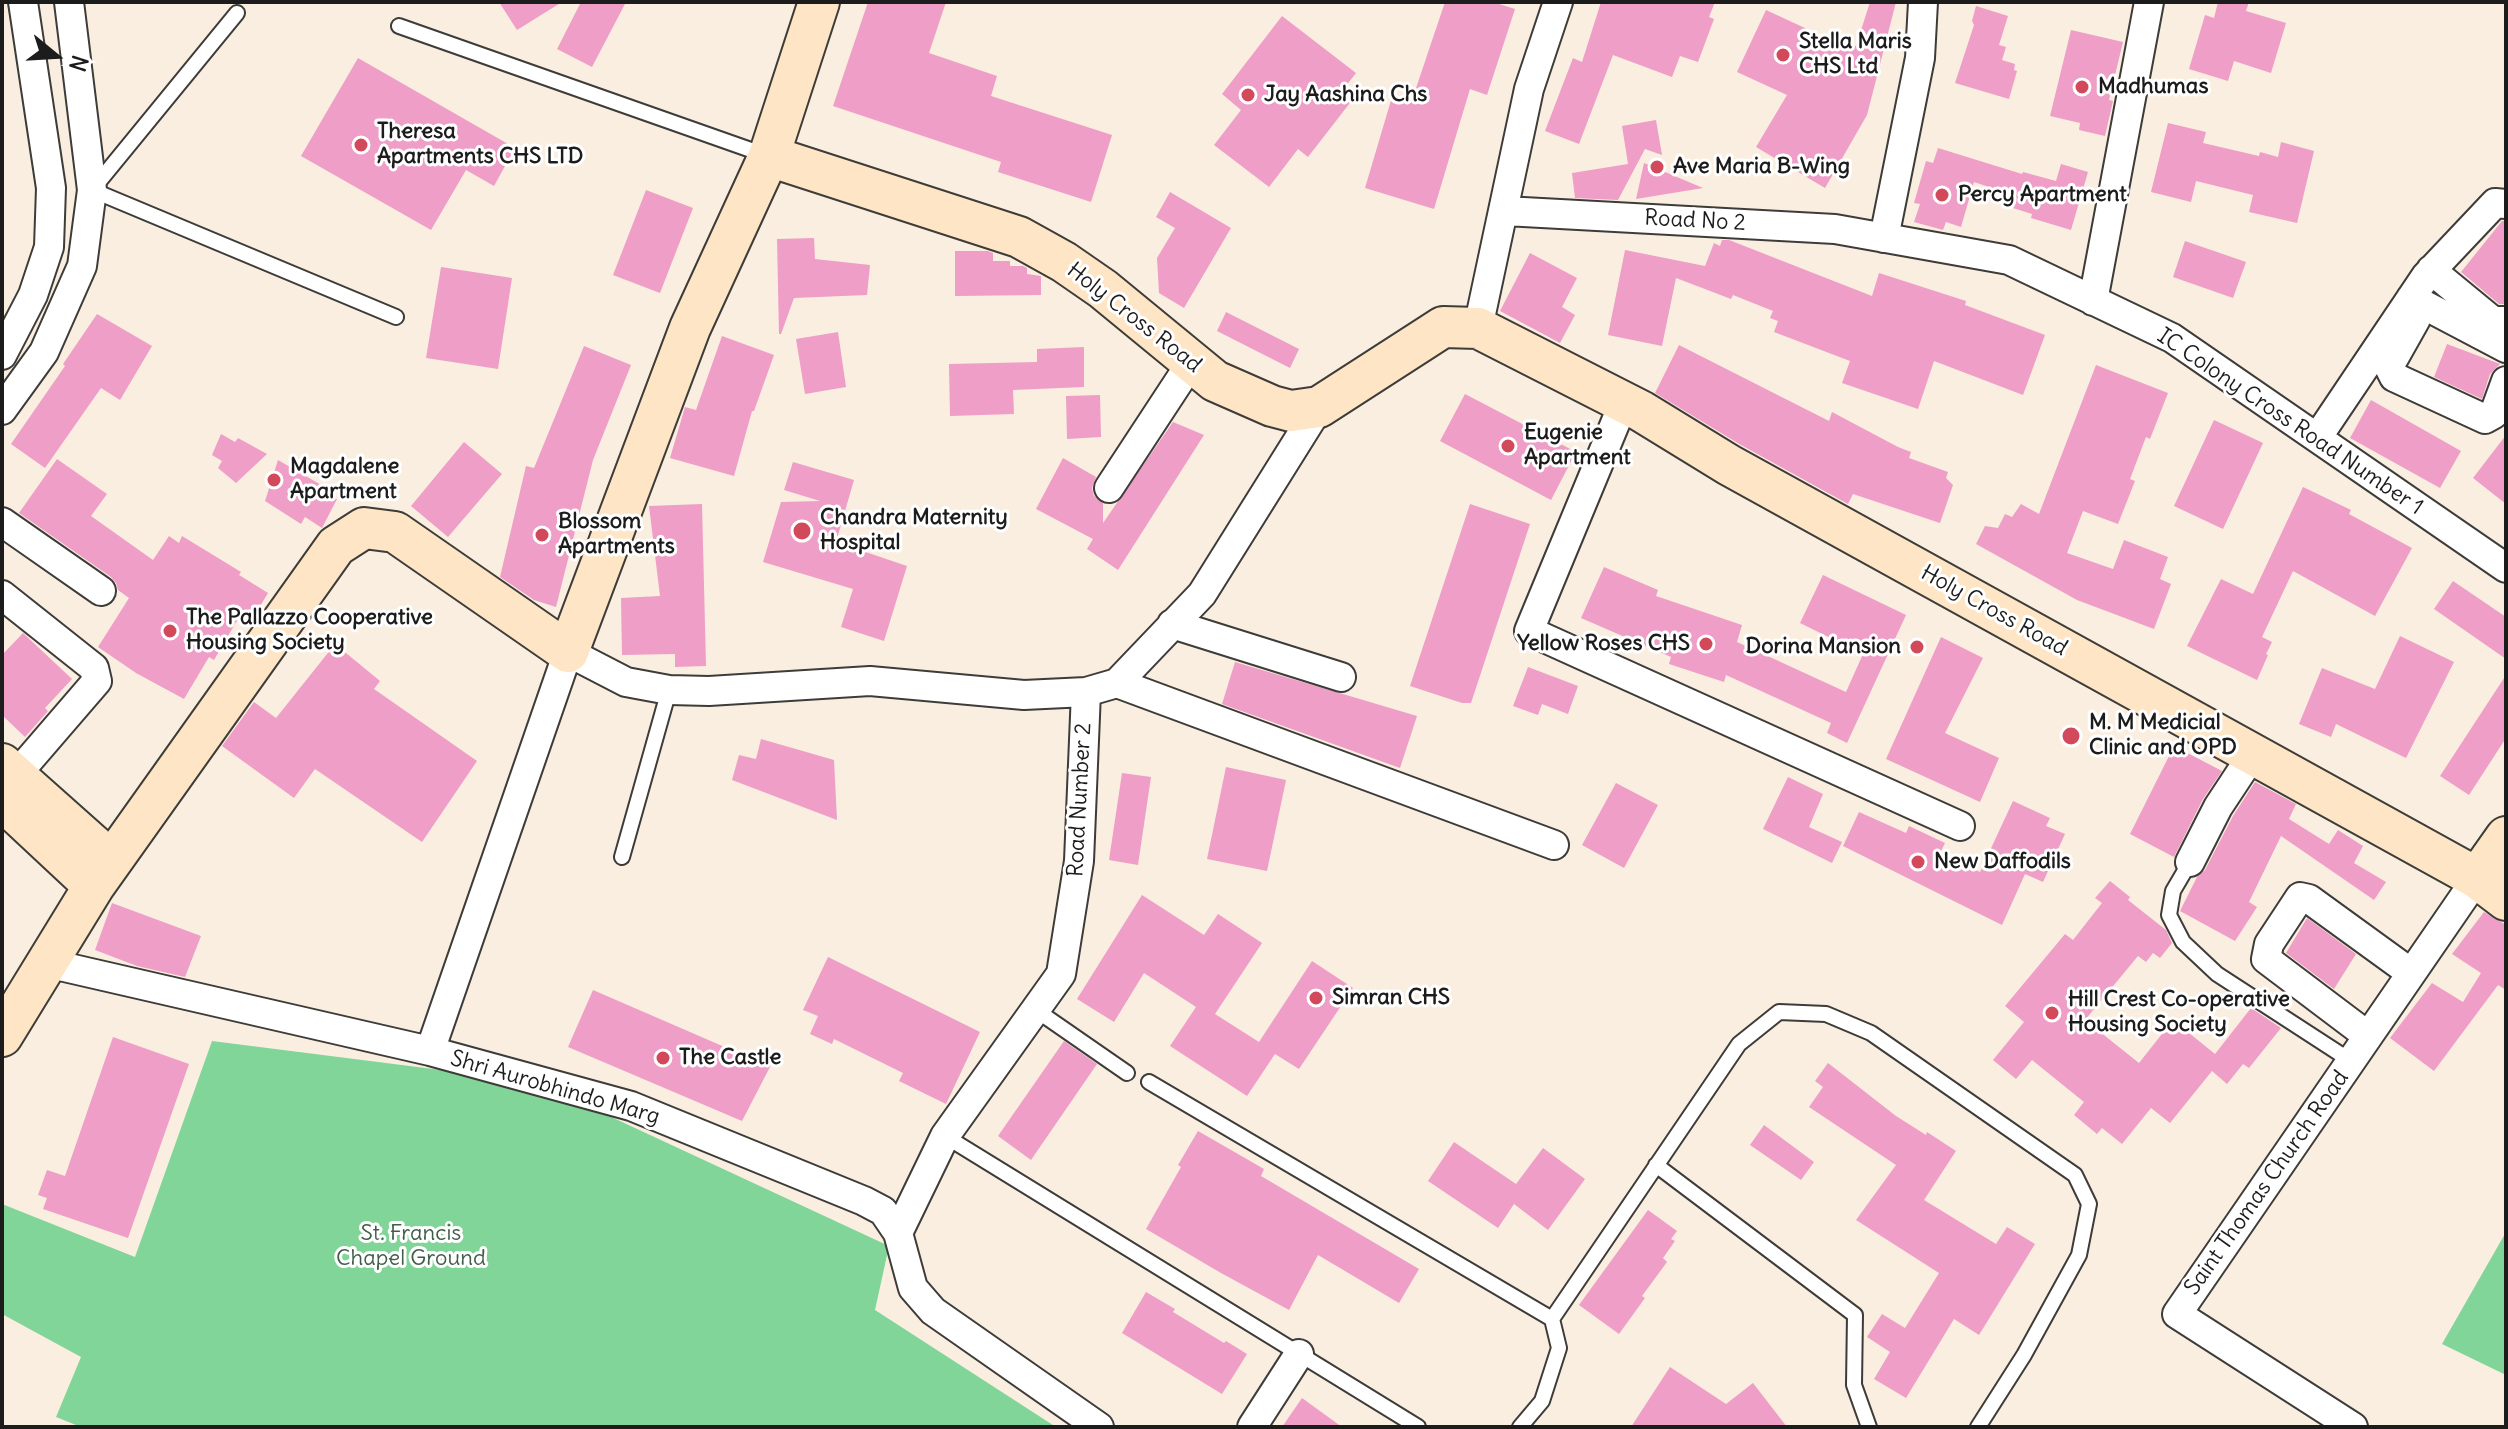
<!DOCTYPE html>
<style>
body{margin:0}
#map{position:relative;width:2508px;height:1429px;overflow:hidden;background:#faeee0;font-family:Delius,sans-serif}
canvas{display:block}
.frame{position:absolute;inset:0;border:4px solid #1c1c1c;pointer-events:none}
.north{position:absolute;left:16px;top:16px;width:80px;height:80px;-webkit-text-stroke:6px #fff;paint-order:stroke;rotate:108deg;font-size:22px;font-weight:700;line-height:32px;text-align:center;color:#1c1c1c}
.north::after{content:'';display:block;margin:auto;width:28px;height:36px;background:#1c1c1c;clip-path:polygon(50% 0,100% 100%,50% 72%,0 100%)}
</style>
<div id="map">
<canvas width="2508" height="1429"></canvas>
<div class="frame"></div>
<div class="north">N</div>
</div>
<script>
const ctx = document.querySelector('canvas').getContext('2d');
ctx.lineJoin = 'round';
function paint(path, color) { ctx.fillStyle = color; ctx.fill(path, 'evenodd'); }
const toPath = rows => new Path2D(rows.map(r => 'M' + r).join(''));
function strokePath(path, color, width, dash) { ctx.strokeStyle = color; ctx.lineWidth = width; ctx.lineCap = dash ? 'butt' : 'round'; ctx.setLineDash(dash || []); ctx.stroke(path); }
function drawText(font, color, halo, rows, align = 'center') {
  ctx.font = font + ' Delius,sans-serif'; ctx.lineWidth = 6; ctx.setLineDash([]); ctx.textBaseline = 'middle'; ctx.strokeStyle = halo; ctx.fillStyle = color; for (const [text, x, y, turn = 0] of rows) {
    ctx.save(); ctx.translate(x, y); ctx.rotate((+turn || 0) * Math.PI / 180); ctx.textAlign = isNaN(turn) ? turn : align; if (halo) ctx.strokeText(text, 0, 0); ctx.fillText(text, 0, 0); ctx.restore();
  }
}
paint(toPath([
 [212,1041,536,1082,889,1246,875,1310,1056,1427,81,1427,56,1417,81,1357,2,1314,2,1204,135,1257],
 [2506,1232,2506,1375,2442,1344]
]), '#81d598');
paint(toPath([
 [499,2,562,2,517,30],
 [581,2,626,2,592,67,557,49],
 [868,2,946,2,929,53,997,76,991,96,1112,135,1091,202,998,172,1001,162,833,106],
 [1445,2,1493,2,1515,9,1487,95,1470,89,1434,209,1365,188,1392,97,1411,103],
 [1601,2,1715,2,1709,17,1714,19,1698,62,1680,56,1672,77,1613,55,1579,144,1545,131,1573,58,1582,62],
 [1870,2,1896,2,1867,115,1825,188,1756,147,1787,95,1737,72,1766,10,1833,41,1856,46],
 [2218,2,2249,2,2246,11,2286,23,2271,73,2234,61,2228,81,2189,69,2205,15,2214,18],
 [1976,6,2008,16,1999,45,2006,47,2002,60,2015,64,2014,70,2017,71,2009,99,1955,83,1974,25,1972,21],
 [1282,16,1356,73,1342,91,1353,99,1308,157,1298,149,1269,187,1214,145,1241,110,1222,94],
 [2071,30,2123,42,2109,100,2113,101,2105,136,2079,130,2080,123,2050,116],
 [358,58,515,148,494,186,466,170,431,230,301,156],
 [1656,120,1662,155,1645,149,1618,200,1575,198,1572,173,1628,164,1622,126],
 [2168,123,2206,132,2203,143,2259,156,2260,152,2278,157,2281,142,2314,151,2297,223,2249,212,2253,195,2196,181,2191,202,2151,192],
 [1938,148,2022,174,2023,172,2056,181,2061,164,2088,172,2071,230,2031,218,2032,214,2013,208,2016,196,1974,182,1961,227,1946,222,1943,230,1914,222,1920,204,1914,203,1926,161,1933,163],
 [1644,163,1703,188,1636,199],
 [646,190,693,208,660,293,613,275],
 [1170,192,1231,228,1184,308,1159,293,1157,258,1175,228,1156,217],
 [2502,221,2506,221,2506,304,2499,304,2461,272],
 [814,238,815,259,870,265,867,295,794,298,781,334,779,334,777,239],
 [1722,240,1729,240,1872,296,1879,273,1966,301,1965,305,2045,335,2023,395,1934,361,1918,409,1842,383,1850,361,1774,332,1778,321,1770,318,1773,311,1733,295,1731,299,1676,278,1662,346,1608,335,1625,250,1705,266,1714,243,1720,246],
 [2185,241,2246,262,2233,298,2173,277],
 [955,251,988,251,993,253,993,261,1010,261,1010,266,1023,266,1027,268,1027,274,1041,276,1041,295,955,296],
 [1530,253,1577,278,1562,307,1575,315,1560,343,1500,311],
 [441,267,512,278,498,369,426,358],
 [1226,312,1299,349,1290,368,1217,331],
 [97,314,152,346,120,400,101,388,45,468,11,444,65,366,63,364],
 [838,332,846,387,805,394,796,339],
 [722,336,774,355,754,411,752,411,734,476,670,458,685,407,696,410],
 [2447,344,2500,364,2490,374,2482,399,2434,377],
 [1679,345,1829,421,1832,412,1898,447,1911,452,1909,458,1948,472,1946,478,1953,485,1940,523,1853,494,1848,504,1741,445,1655,393],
 [584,346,631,365,593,460,556,607,534,600,500,577,526,466,534,468],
 [1084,347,1084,387,1013,390,1014,414,950,416,949,364,1037,362,1037,349],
 [2096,365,2168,393,2150,439,2146,437,2130,479,2135,481,2118,524,2083,511,2067,553,2113,569,2124,540,2168,557,2160,579,2171,584,2154,629,2077,600,1976,544,1985,526,1998,528,2005,514,2012,517,2021,504,2039,514],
 [1465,394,1576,452,1551,500,1440,441],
 [1100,395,1101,437,1067,439,1066,396],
 [2371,400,2461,451,2440,488,2350,438],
 [2214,420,2263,443,2223,529,2174,506],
 [1173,422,1204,435,1118,570,1087,549,1093,539,1036,509,1063,458,1096,477,1092,488,1094,496,1103,503,1103,523],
 [221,434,235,442,238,438,267,454,236,483,218,468,222,461,212,455],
 [2506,435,2506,504,2473,478],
 [464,442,502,474,448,537,411,506],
 [57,459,107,494,91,516,153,560,169,536,179,543,182,536,241,572,239,575,268,593,253,618,242,612,214,660,209,657,184,699,136,673,98,647,129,598,118,590,116,583,111,577,19,513],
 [278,460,323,486,321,492,337,499,322,528,305,517,301,524,265,501],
 [793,462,854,480,836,542,907,566,884,641,841,627,853,589,763,562,781,502,820,501,784,490],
 [2303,487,2351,510,2349,514,2412,548,2375,616,2293,571,2262,637,2272,642,2266,654,2268,655,2257,680,2187,646,2221,579,2253,594],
 [702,504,706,666,675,667,675,654,622,655,621,598,660,596,649,506],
 [1470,504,1530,524,1471,703,1462,703,1410,686],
 [1604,567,1658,590,1656,596,1742,625,1737,642,1846,692,1863,654,1800,623,1823,575,1906,615,1847,743,1827,733,1831,723,1726,675,1724,682,1669,664,1671,657,1581,618],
 [2453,581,2506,617,2506,659,2434,609],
 [23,633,72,679,45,708,48,711,25,737,2,715,2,655],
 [2400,636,2454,662,2406,758,2336,724,2331,737,2299,724,2322,668,2375,689],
 [1941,637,1983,658,1945,733,1999,758,1980,802,1886,759],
 [335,644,380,681,374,689,477,761,422,842,315,769,294,798,222,746,254,702,276,718],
 [1235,662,1417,716,1400,768,1222,704],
 [1528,667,1578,686,1568,714,1542,704,1538,715,1513,706],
 [2506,675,2506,738,2469,795,2440,776],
 [761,739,834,760,837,820,732,780,739,755,756,759],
 [2174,746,2222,771,2203,799,2174,857,2130,834],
 [1226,767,1286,780,1267,871,1207,859],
 [1122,773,1151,777,1138,865,1109,860],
 [1788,777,1823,794,1809,827,1842,842,1832,863,1763,829],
 [2255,782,2296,804,2289,819,2329,844,2338,830,2363,846,2354,863,2386,882,2374,900,2281,836,2249,902,2257,907,2235,941,2180,911,2197,877,2205,870,2233,816],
 [1616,783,1658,805,1624,868,1582,845],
 [2013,801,2050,818,2046,826,2065,834,2043,882,2025,874,2002,925,1843,846,1859,812,1906,833,1909,826,1945,843,1940,853,1980,872],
 [2110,881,2130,897,2128,900,2166,930,2172,943,2160,958,2153,953,2146,962,2138,956,2085,1020,2139,1063,2173,1020,2215,1054,2251,1008,2281,1028,2249,1068,2243,1064,2227,1084,2212,1071,2170,1123,2151,1108,2122,1144,2102,1128,2097,1134,2074,1115,2084,1102,2032,1060,2016,1079,1993,1060,2024,1022,2005,1006,2065,934,2073,940,2102,903,2095,898],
 [1142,895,1204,935,1218,914,1262,943,1215,1014,1259,1042,1312,961,1353,988,1299,1069,1275,1054,1247,1096,1170,1046,1196,1007,1144,973,1114,1022,1077,999],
 [112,903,201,936,185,977,137,966,95,950],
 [2484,912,2506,925,2506,990,2498,985,2434,1071,2390,1038,2432,983,2463,1002,2481,973,2452,954],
 [2307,918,2356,954,2334,989,2286,953],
 [828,957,980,1032,946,1104,899,1081,903,1073,834,1039,832,1044,810,1034,818,1016,803,1010],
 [593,990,750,1058,752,1052,771,1065,742,1121,568,1047],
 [113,1037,189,1064,128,1238,43,1209,47,1198,38,1195,47,1170,65,1176],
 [1064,1041,1097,1064,1031,1160,998,1136],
 [1828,1063,1896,1116,1926,1135,1927,1132,1956,1151,1924,1200,1996,1244,2007,1227,2035,1244,1979,1335,1954,1319,1906,1398,1874,1379,1890,1352,1867,1337,1882,1314,1905,1328,1939,1273,1856,1220,1896,1165,1809,1107,1823,1087,1815,1081],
 [1764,1125,1814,1162,1801,1180,1750,1145],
 [1198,1131,1264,1169,1261,1176,1419,1269,1399,1303,1318,1255,1289,1310,1221,1273,1146,1229,1181,1167,1178,1165],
 [1454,1142,1516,1184,1543,1148,1585,1179,1548,1230,1514,1204,1498,1228,1428,1181],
 [1648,1210,1677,1231,1671,1239,1675,1241,1663,1258,1667,1262,1642,1296,1645,1298,1619,1334,1579,1305],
 [1146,1292,1175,1309,1173,1312,1224,1343,1226,1341,1247,1354,1222,1394,1122,1333],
 [1670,1367,1726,1404,1753,1383,1787,1427,1631,1427],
 [1302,1398,1342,1427,1282,1427]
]), '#ee9ec7');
const lane = toPath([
 [237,13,92,190,396,317],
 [399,26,768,156],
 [622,857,669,690],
 [2190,862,2173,891,2169,915,2183,942,2217,974,2351,1061],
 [1036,1010,1127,1073],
 [1149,1082,1552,1319,1559,1348,1542,1401,1520,1427],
 [945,1136,1418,1427],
 [1656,1165,1855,1315,1854,1385,1869,1427],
 [1552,1319,1739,1044,1779,1012,1826,1014,1871,1033,2075,1175,2089,1204,2079,1255,2024,1355,1978,1427]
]);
const street = toPath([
 [1505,211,1835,229,2009,260,2172,338,2506,568],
 [1884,238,1920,58,1923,2],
 [2431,270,2493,321,2506,321],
 [2411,298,2506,348],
 [2093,301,2149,2],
 [2416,319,2389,367,2394,377,2485,419,2494,414,2506,381],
 [1478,328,1529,89,1558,2],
 [2,355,33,295,49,247,51,188,23,2],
 [1624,402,1529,631,1960,826],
 [2,410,44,352,82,266,92,190,69,2],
 [2317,438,2426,276,2495,203,2506,204],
 [1109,488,1191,363],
 [2,522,101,591],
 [2,595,94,668,97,681,16,775],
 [1172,624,1341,677],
 [1117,683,1554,845],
 [2190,862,2218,807,2253,754],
 [47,963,430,1051,631,1106,864,1201,883,1211,898,1233,913,1288,933,1311,1099,1427],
 [2368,1036,2266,959,2269,944,2300,897,2309,899,2411,973],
 [430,1051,568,652,626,682,669,690,709,691,870,681,1024,695,1086,692,1117,683,1202,594,1319,407],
 [898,1233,945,1136,1061,974,1079,861,1086,692],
 [1252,1427,1299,1354],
 [2353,1427,2177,1314,2477,878]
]);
const secondary = toPath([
 [769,156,1019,237,1064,262,1103,289,1215,381,1272,406,1291,411,1319,407,1443,327,1478,328,1641,411,1729,465,2477,878,2506,900],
 [2,764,111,861],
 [2,800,94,886],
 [2477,878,2506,837],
 [2,1036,94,886,336,546,364,528,395,532,568,652,690,328,769,156,819,2]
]);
strokePath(lane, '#3d3c39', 18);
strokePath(street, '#3d3c39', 32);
strokePath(secondary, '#3d3c39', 44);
strokePath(lane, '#fff', 14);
strokePath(street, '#fff', 28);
strokePath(secondary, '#fde5c5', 40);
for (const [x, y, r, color] of [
 [1783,55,8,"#d1495b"],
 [2082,87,8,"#d1495b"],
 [1248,95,8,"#d1495b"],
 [361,145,8,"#d1495b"],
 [1657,167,8,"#d1495b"],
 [1942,195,8,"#d1495b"],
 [1508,446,8,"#d1495b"],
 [274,480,8,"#d1495b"],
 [802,531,10,"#d1495b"],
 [542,535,8,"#d1495b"],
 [170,631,8,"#d1495b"],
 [1706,644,8,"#d1495b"],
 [1917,647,8,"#d1495b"],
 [2071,736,10,"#d1495b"],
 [1918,862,8,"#d1495b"],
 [1316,998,8,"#d1495b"],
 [2052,1013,8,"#d1495b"],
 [663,1058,8,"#d1495b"]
]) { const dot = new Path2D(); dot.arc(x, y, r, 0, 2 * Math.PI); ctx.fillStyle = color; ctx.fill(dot); strokePath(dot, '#fff', 3); }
drawText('bold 22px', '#1c1c1c', '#fff', [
 ["Stella Maris",1799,42],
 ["CHS Ltd",1799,67],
 ["Madhumas",2098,87],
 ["Jay Aashina Chs",1264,95],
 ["Theresa",377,132],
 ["Apartments CHS LTD",377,157],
 ["Ave Maria B-Wing",1673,167],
 ["Percy Apartment",1958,195],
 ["Eugenie",1524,433],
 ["Apartment",1524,458],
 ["Magdalene",290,467],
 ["Apartment",290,492],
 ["Chandra Maternity",820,518],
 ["Hospital",820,543],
 ["Blossom",558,522],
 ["Apartments",558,547],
 ["The Pallazzo Cooperative",186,618],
 ["Housing Society",186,643],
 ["Yellow Roses CHS",1690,644,"right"],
 ["Dorina Mansion",1901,647,"right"],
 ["M. M Medicial",2089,723],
 ["Clinic and OPD",2089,748],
 ["New Daffodils",1934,862],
 ["Simran CHS",1332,998],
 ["Hill Crest Co-operative",2068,1000],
 ["Housing Society",2068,1025],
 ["The Castle",679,1058]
], 'left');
drawText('22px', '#1c1c1c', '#fff', [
 ["Road No 2",1695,221,3],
 ["Holy Cross Road",1134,318,38],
 ["IC Colony Cross Road Number 1",2290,422,34],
 ["Holy Cross Road",1994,611,29],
 ["Road Number 2",1080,800,-87],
 ["Shri Aurobhindo Marg",555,1088,16],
 ["Saint Thomas Church Road",2267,1183,-55]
]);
drawText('22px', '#3f5d47', '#fff', [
 ["St. Francis",411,1234],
 ["Chapel Ground",411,1259]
]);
</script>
